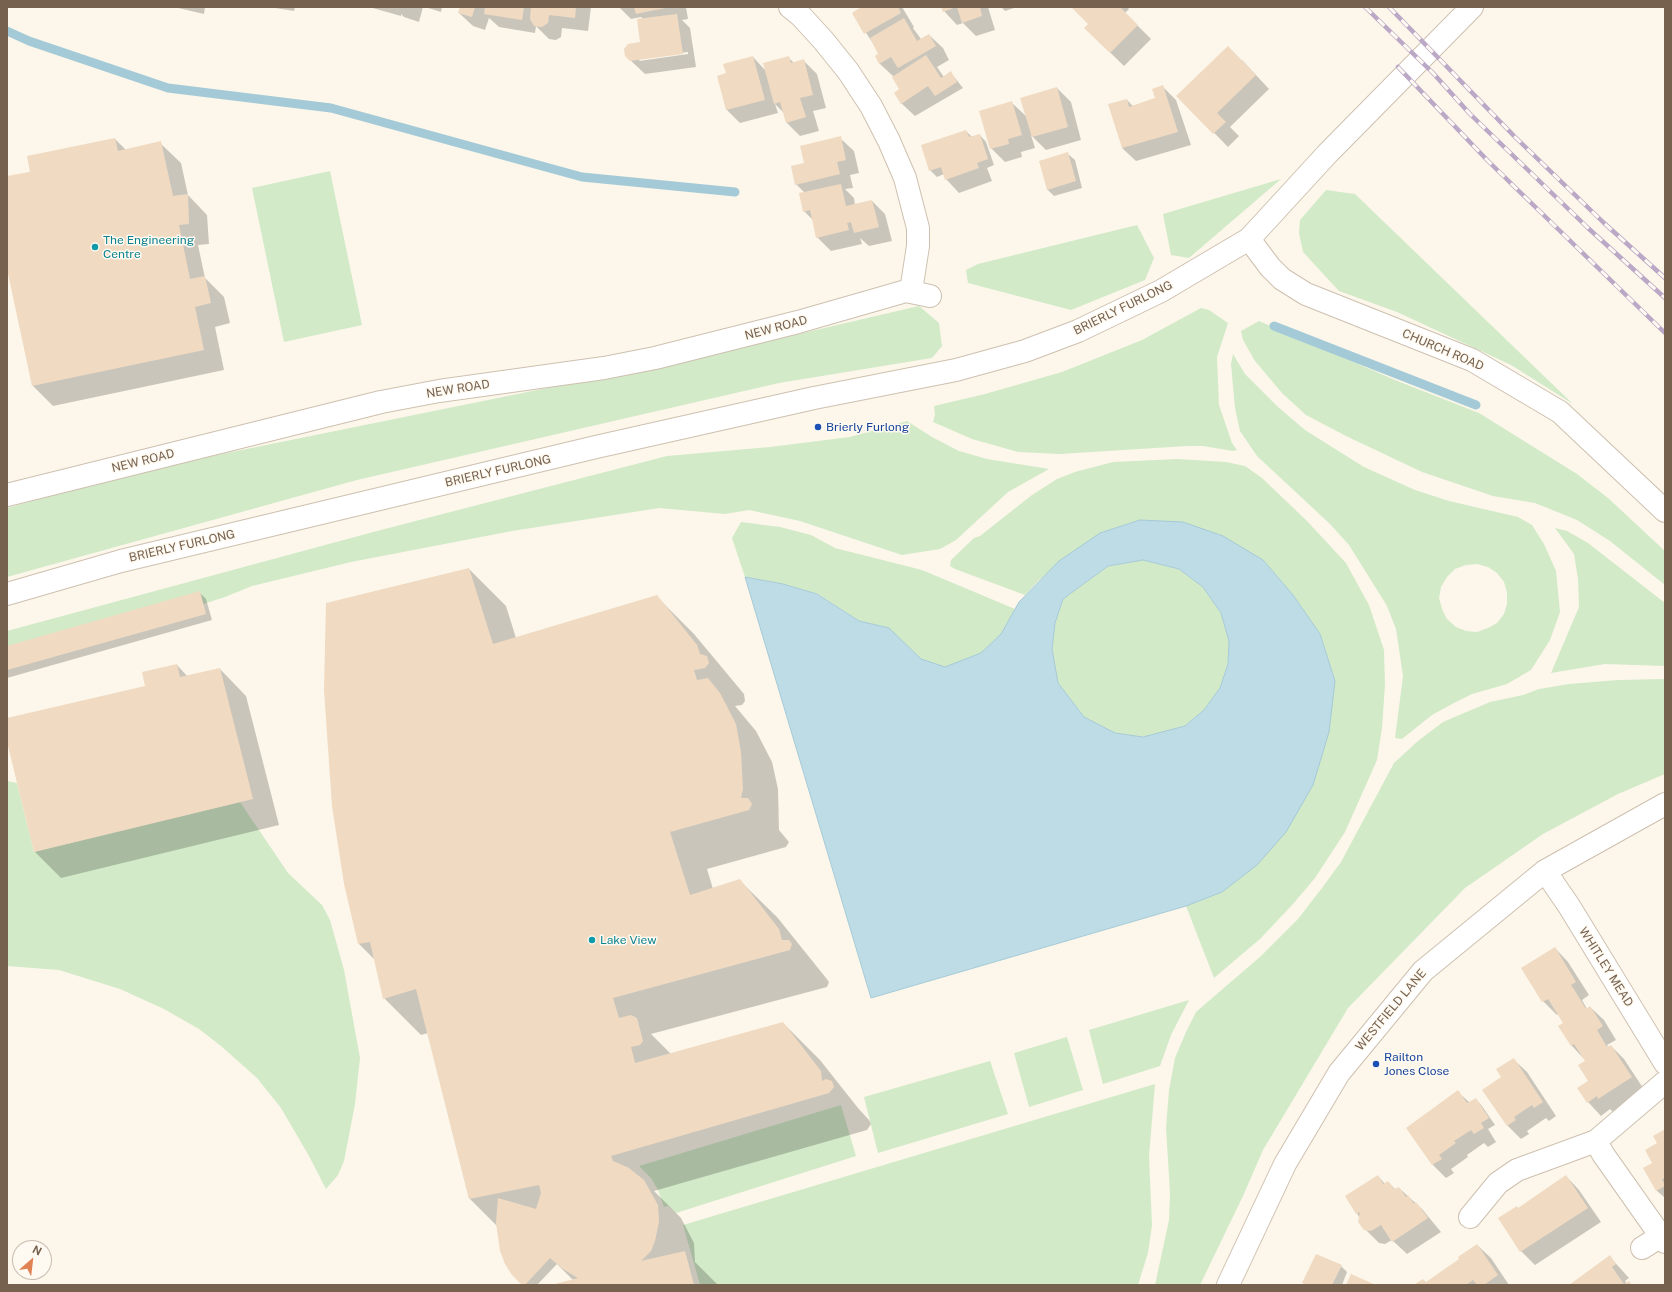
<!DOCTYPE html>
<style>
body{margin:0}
#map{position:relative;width:1672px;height:1292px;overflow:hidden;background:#fcf7ea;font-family:"Public Sans",sans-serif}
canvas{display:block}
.frame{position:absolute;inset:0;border:8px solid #76604e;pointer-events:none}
.north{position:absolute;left:12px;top:1240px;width:40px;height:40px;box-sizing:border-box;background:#fefaf1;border:1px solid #c8bcb0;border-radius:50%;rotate:28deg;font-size:11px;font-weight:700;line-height:16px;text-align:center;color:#76604e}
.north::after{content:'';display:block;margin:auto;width:14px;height:18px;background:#e18254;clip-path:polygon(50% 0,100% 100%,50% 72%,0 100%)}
</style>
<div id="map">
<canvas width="1672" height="1292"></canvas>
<div class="frame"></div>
<div class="north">N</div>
</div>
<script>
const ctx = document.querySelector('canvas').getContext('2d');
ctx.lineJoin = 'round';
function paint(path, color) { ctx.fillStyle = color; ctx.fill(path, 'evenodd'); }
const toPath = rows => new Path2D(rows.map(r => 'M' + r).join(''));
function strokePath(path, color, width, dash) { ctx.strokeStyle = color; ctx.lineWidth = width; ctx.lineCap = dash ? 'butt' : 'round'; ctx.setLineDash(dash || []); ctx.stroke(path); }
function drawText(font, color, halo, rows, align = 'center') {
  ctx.font = font + ' "Public Sans",sans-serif'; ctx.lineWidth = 3; ctx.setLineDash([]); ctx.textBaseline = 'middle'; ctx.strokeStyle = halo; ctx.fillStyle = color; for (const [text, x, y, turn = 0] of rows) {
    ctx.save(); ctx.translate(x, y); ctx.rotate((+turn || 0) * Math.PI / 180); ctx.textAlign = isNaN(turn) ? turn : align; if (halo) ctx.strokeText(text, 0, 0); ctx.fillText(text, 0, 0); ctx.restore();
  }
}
paint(toPath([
 [330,171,362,325,284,342,252,188],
 [1281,179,1189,258,1171,255,1163,214],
 [1326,190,1355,194,1573,404,1511,365,1397,312,1339,291,1303,252,1299,233,1300,220],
 [1137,225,1154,258,1145,280,1071,310,968,283,966,270,978,264],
 [919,306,939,323,942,346,932,358,779,383,357,480,7,577,7,508,148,469,695,358],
 [1201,308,1209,310,1228,323,1217,357,1219,405,1232,443,1237,450,1233,451,1203,446,1187,446,1059,454,1018,452,972,439,933,422,935,415,934,406,985,394,1062,372,1142,340],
 [1259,321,1395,380,1479,413,1577,474,1608,498,1665,551,1665,585,1610,541,1577,520,1535,503,1493,496,1422,472,1346,436,1306,415,1282,393,1255,361,1243,340,1241,331],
 [1233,354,1245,374,1278,407,1305,430,1364,467,1415,490,1449,501,1518,517,1532,525,1544,544,1556,571,1560,612,1550,640,1531,670,1507,684,1472,694,1454,703,1432,715,1402,739,1395,738,1403,676,1396,629,1387,606,1349,545,1330,524,1257,456,1240,431,1235,408,1231,364],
 [1477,564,1488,567,1497,573,1504,582,1507,592,1507,604,1504,614,1497,623,1488,628,1477,632,1466,631,1456,627,1447,619,1442,609,1439,598,1441,587,1447,577,1455,569,1466,565],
 [907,421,932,437,959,451,987,459,1049,469,1008,492,956,540,940,549,902,555,800,521,749,510,725,514,659,508,512,531,351,562,252,586,225,597,7,667,7,631,377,531,667,456,770,447,850,437],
 [1178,459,1226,462,1245,466,1262,478,1307,521,1346,563,1369,605,1384,650,1385,685,1382,728,1377,760,1345,832,1315,878,1293,904,1260,939,1214,978,1186,906,1222,892,1335,681,1320,634,1293,595,1263,560,1140,520,1100,533,1039,580,1025,595,955,569,950,566,951,560,974,538,980,536,1032,495,1057,479,1075,472,1113,462],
 [741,522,780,527,811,535,835,548,922,570,1015,609,1001,634,981,653,945,668,921,659,888,628,859,621,818,594,783,584,745,577,732,538],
 [1555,528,1567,531,1588,543,1665,603,1665,666,1605,664,1551,673,1579,607,1578,579,1574,554],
 [1143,560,1179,569,1203,587,1221,613,1229,641,1228,664,1220,688,1204,710,1185,726,1144,737,1115,733,1084,717,1058,683,1052,649,1055,623,1063,599,1108,566],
 [1665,679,1665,774,1618,794,1543,834,1465,888,1348,1008,1263,1150,1243,1196,1200,1285,1155,1285,1169,1220,1170,1193,1166,1128,1169,1090,1175,1058,1186,1032,1196,1012,1261,956,1298,919,1322,888,1341,862,1394,763,1418,741,1443,722,1490,702,1523,695,1539,689,1569,684,1618,680],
 [7,781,17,783,34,852,240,802,288,873,322,905,330,920,344,970,360,1058,355,1104,344,1161,338,1175,326,1189,309,1156,281,1108,257,1078,221,1046,199,1029,164,1009,120,989,59,970,7,966],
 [1189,1000,1171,1035,1160,1066,1103,1084,1089,1030],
 [1067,1037,1083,1090,1029,1107,1014,1053],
 [990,1061,1008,1114,878,1153,864,1097],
 [1155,1084,1149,1156,1152,1225,1148,1253,1138,1285,700,1285,683,1225],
 [841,1105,856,1156,676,1213,668,1206,664,1207,658,1190,651,1178,639,1166]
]), '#d2eac8');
const water = toPath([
 [1140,520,1183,522,1223,536,1263,560,1293,595,1320,634,1335,681,1329,732,1313,785,1286,832,1257,865,1222,892,1186,906,871,998,745,577,783,584,817,594,859,621,889,628,921,659,945,667,981,653,1001,634,1019,602,1059,561,1100,533,1140,520],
 [1143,560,1179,569,1203,587,1221,613,1229,641,1228,664,1220,688,1204,710,1185,726,1143,737,1115,733,1084,717,1058,683,1052,649,1055,623,1063,599,1108,566,1143,560]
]);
paint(water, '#bedce6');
strokePath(water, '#a5cad7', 1);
paint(toPath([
 [174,7,205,7,204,14],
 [269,7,295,7,294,11],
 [369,7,423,7,419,22,404,17,401,14,401,16],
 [425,7,442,7,441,12],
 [457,7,591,7,588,31,562,28,561,37,556,40,549,39,536,26,535,33,499,27,489,18,485,30,473,26,459,13,461,8],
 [619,7,686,7,688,19,682,20,690,28,696,67,645,74,626,56,641,43,643,19,641,17,631,19],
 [688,52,688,54,639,61,641,58],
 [863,7,902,7,914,27,913,28,921,39,929,35,943,48,949,60,937,67,944,77,951,73,963,88,915,116,901,103,901,90,894,77,880,64,876,56,880,54,853,13],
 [942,7,988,7,995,30,976,36,963,23,957,25,944,11],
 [1001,7,1017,7,1005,11],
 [1072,7,1127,7,1129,9,1125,13,1151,39,1124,66,1085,28,1089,24],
 [753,57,765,70,788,57,794,63,803,60,817,74,826,108,813,111,819,131,800,136,787,123,784,113,775,104,778,113,740,123,727,110,727,74],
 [1242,60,1269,89,1230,127,1239,136,1228,147,1178,96],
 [1162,86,1176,100,1191,145,1136,161,1122,148,1127,100,1133,106,1156,98],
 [1057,88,1071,102,1081,140,1046,150,1031,135,1035,148,1021,152,1022,157,1005,162,991,148,1012,103,1027,117],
 [966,131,972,137,980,135,986,142,994,165,987,168,992,181,959,193,946,179,944,174,937,177,930,170],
 [840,138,854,151,859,173,850,175,853,188,845,189,854,198,855,205,872,201,885,214,892,241,869,246,860,238,862,244,831,251,817,237,813,220,804,211,805,193,796,184,805,164],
 [115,139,126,150,160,143,181,163,188,195,207,215,209,244,198,245,205,278,224,297,230,323,215,327,224,370,53,406,33,386,7,265,7,177,31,172],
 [1068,154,1075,160,1082,188,1054,196,1047,189],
 [469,569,506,606,516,638,657,597,694,634,744,694,745,701,742,705,735,706,756,731,772,762,778,789,779,830,789,842,786,847,707,869,713,889,739,880,777,917,826,978,829,982,827,987,651,1034,671,1054,783,1023,820,1060,858,1108,869,1120,871,1124,867,1130,654,1191,681,1218,694,1243,695,1262,718,1285,553,1285,573,1280,557,1264,537,1285,523,1285,497,1226,469,1198,428,1033,421,1035,384,998,375,960,359,944],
 [199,592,206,599,212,620,7,678,7,647],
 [177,665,188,677,220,669,246,696,279,825,61,878,35,852,7,738,7,719,147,687],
 [1555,948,1568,962,1589,995,1582,1000,1587,1009,1590,1007,1604,1020,1616,1040,1607,1045,1608,1047,1611,1046,1624,1059,1645,1091,1613,1112,1610,1109,1601,1116,1588,1102,1590,1081,1586,1061,1572,1046,1560,1026,1570,1020,1558,1014,1557,1015,1543,1001],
 [1513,1059,1527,1072,1556,1116,1549,1121,1546,1118,1527,1131,1529,1134,1521,1139,1508,1126,1502,1078],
 [1458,1092,1470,1103,1476,1099,1482,1106,1495,1125,1488,1129,1496,1142,1488,1147,1484,1143,1467,1155,1468,1157,1451,1169,1454,1173,1446,1178,1433,1165,1408,1129],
 [1665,1130,1665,1196,1664,1197,1657,1191,1644,1169,1654,1163,1658,1144],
 [1378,1176,1385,1184,1388,1182,1396,1190,1399,1188,1422,1209,1441,1232,1407,1254,1392,1240,1385,1244,1379,1243,1365,1229,1357,1213],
 [1566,1176,1579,1190,1601,1222,1535,1265,1521,1251,1500,1219,1533,1200],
 [1477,1245,1491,1258,1509,1285,1417,1284,1423,1280,1426,1283,1461,1260],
 [1610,1257,1629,1278,1625,1281,1627,1284,1632,1285,1570,1285],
 [1341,1266,1347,1272,1342,1285,1306,1285,1304,1283]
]), '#0003');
strokePath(toPath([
 [7,31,29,41,168,88,331,108,582,177,735,192],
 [1274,326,1476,405]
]), '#a5cad7', 9);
paint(toPath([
 [460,7,475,7,472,17,458,13],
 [485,7,524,7,522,20,484,14],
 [531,7,576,7,575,18,549,15,548,23,542,27,534,26,530,19],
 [634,7,665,7,665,8,636,14],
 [861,7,898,7,901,13,864,34,852,13],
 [941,7,956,7,943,12],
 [957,7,980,7,982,16,962,23],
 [1071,7,1120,7,1138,25,1110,53,1084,28,1088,24],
 [677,14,683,54,630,61,625,56,624,49,628,44,640,42,637,19],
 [904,18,917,41,929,34,936,46,898,68,891,57,879,64,875,56,878,54,870,38],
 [1228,46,1256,75,1217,113,1226,122,1213,134,1176,96],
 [926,55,941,78,951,71,957,82,935,96,928,86,901,104,894,93,899,89,892,77],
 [753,56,765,100,726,110,717,76,726,73,723,64],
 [789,56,791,63,804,59,813,95,800,98,806,117,786,123,780,102,774,104,763,63],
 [1163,85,1178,132,1122,148,1108,104,1127,99,1129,107,1155,98,1152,89],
 [1057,87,1068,127,1032,137,1020,98],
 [1012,101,1022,135,1008,139,1009,144,990,149,979,111],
 [966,130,969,137,980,134,988,159,977,163,979,168,945,180,941,167,929,171,921,145],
 [841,136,846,160,837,162,840,174,795,185,791,166,804,163,800,146],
 [115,138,118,151,161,141,173,196,188,194,189,224,179,225,190,279,205,276,211,303,195,307,204,350,32,386,7,269,7,176,30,172,27,156],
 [1068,152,1076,181,1047,190,1039,161],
 [841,184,846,206,872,200,879,227,854,233,851,222,847,223,849,230,816,238,810,210,803,212,799,193],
 [469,568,493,644,657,595,697,645,700,654,707,656,709,663,705,668,694,670,697,680,708,678,720,693,736,724,741,752,743,789,741,798,748,798,752,804,749,810,670,832,690,895,740,879,779,929,782,940,789,940,792,944,790,950,613,998,619,1018,631,1015,637,1018,643,1041,640,1045,631,1047,635,1063,783,1022,821,1071,822,1081,826,1079,832,1081,834,1087,829,1093,611,1156,613,1161,629,1168,644,1180,658,1205,659,1222,655,1241,651,1251,641,1261,685,1251,694,1285,551,1285,578,1278,563,1269,550,1258,525,1285,522,1285,512,1275,505,1264,500,1251,496,1223,498,1198,536,1209,541,1193,539,1185,469,1199,416,989,383,999,370,942,358,944,344,884,332,806,324,690,326,603],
 [200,591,206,614,7,670,7,646],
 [177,664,180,677,220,668,253,799,34,852,7,742,7,718,145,686,142,672],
 [1555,947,1576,982,1571,985,1575,991,1586,1009,1590,1006,1603,1026,1597,1030,1607,1047,1611,1045,1632,1077,1598,1099,1597,1096,1587,1103,1577,1088,1588,1081,1578,1065,1585,1061,1574,1044,1571,1046,1558,1026,1563,1023,1548,999,1542,1002,1521,968],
 [1514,1058,1543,1102,1534,1108,1532,1105,1514,1117,1516,1120,1507,1126,1482,1090,1501,1077,1496,1069],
 [1458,1090,1467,1103,1476,1098,1489,1118,1481,1123,1484,1128,1474,1134,1471,1130,1454,1141,1456,1143,1439,1155,1442,1159,1432,1165,1406,1128],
 [1665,1129,1665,1178,1662,1179,1665,1186,1656,1191,1643,1168,1652,1163,1645,1150,1657,1143,1653,1136],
 [1378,1175,1383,1184,1388,1181,1394,1189,1399,1187,1406,1197,1408,1195,1414,1204,1416,1202,1428,1218,1392,1242,1381,1225,1371,1231,1364,1230,1358,1222,1360,1212,1356,1214,1345,1196],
 [1566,1175,1588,1208,1520,1252,1498,1218,1517,1206,1518,1208],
 [1477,1244,1498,1275,1484,1285,1477,1285,1473,1280,1466,1285,1415,1284,1423,1279,1426,1282,1459,1259,1458,1257],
 [1316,1254,1342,1265,1332,1285,1306,1285,1302,1283],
 [1610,1255,1616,1264,1612,1267,1624,1284,1629,1281,1632,1285,1569,1285],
 [1351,1274,1376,1285,1346,1285]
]), '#f0dac2');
const minor = toPath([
 [790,7,801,16,823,40,848,71,871,106,889,141,905,178,918,228,918,246,911,291],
 [1249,239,1270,267,1282,279,1306,294,1472,360,1560,412,1665,511],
 [7,495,381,402,439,391,604,368,655,358,798,322,906,291,930,296],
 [1545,871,1569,906,1665,1063],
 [1596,1141,1603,1154,1665,1242],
 [1470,1217,1498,1183,1517,1170,1596,1141,1665,1082],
 [1642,1248,1661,1236],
 [1228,1285,1285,1164,1339,1073,1423,971,1545,871,1665,804]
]);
const tertiary = toPath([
 [7,594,121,561,596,447,814,398,956,370,1025,351,1078,331,1161,291,1249,239,1328,153,1472,7]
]);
strokePath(minor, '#cec0b0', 24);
strokePath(tertiary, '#cec0b0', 24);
strokePath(minor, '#fff', 22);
strokePath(tertiary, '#fff', 22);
const rail = toPath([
 [1365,7,1433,73,1470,114,1588,228,1665,298],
 [1389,7,1515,137,1604,223,1665,278],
 [1398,67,1488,161,1665,333]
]);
strokePath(rail, '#bba7c6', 4.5);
strokePath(rail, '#fefaf1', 3, [9]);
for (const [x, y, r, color] of [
 [95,247,4,"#0f9aa8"],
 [818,427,4,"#1a4fb4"],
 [592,940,4,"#0f9aa8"],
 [1376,1064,4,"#1a4fb4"]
]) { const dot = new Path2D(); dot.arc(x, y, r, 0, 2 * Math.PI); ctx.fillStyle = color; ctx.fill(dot); strokePath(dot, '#fefaf1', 1.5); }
drawText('12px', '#0d838f', '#fefaf1', [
 ["The Engineering",103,240],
 ["Centre",103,254],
 ["Lake View",600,940]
], 'left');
drawText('12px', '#76604e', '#fefaf1', [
 ["BRIERLY FURLONG",1123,308,-26],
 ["NEW ROAD",776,328,-15],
 ["CHURCH ROAD",1443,350,23],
 ["NEW ROAD",458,389,-9],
 ["NEW ROAD",143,461,-14],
 ["BRIERLY FURLONG",498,471,-13],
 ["BRIERLY FURLONG",182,546,-13],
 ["WHITLEY MEAD",1606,967,58],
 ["WESTFIELD LANE",1391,1010,-50]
]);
drawText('12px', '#164399', '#fefaf1', [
 ["Brierly Furlong",826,427],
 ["Railton",1384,1057],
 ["Jones Close",1384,1071]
], 'left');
</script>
